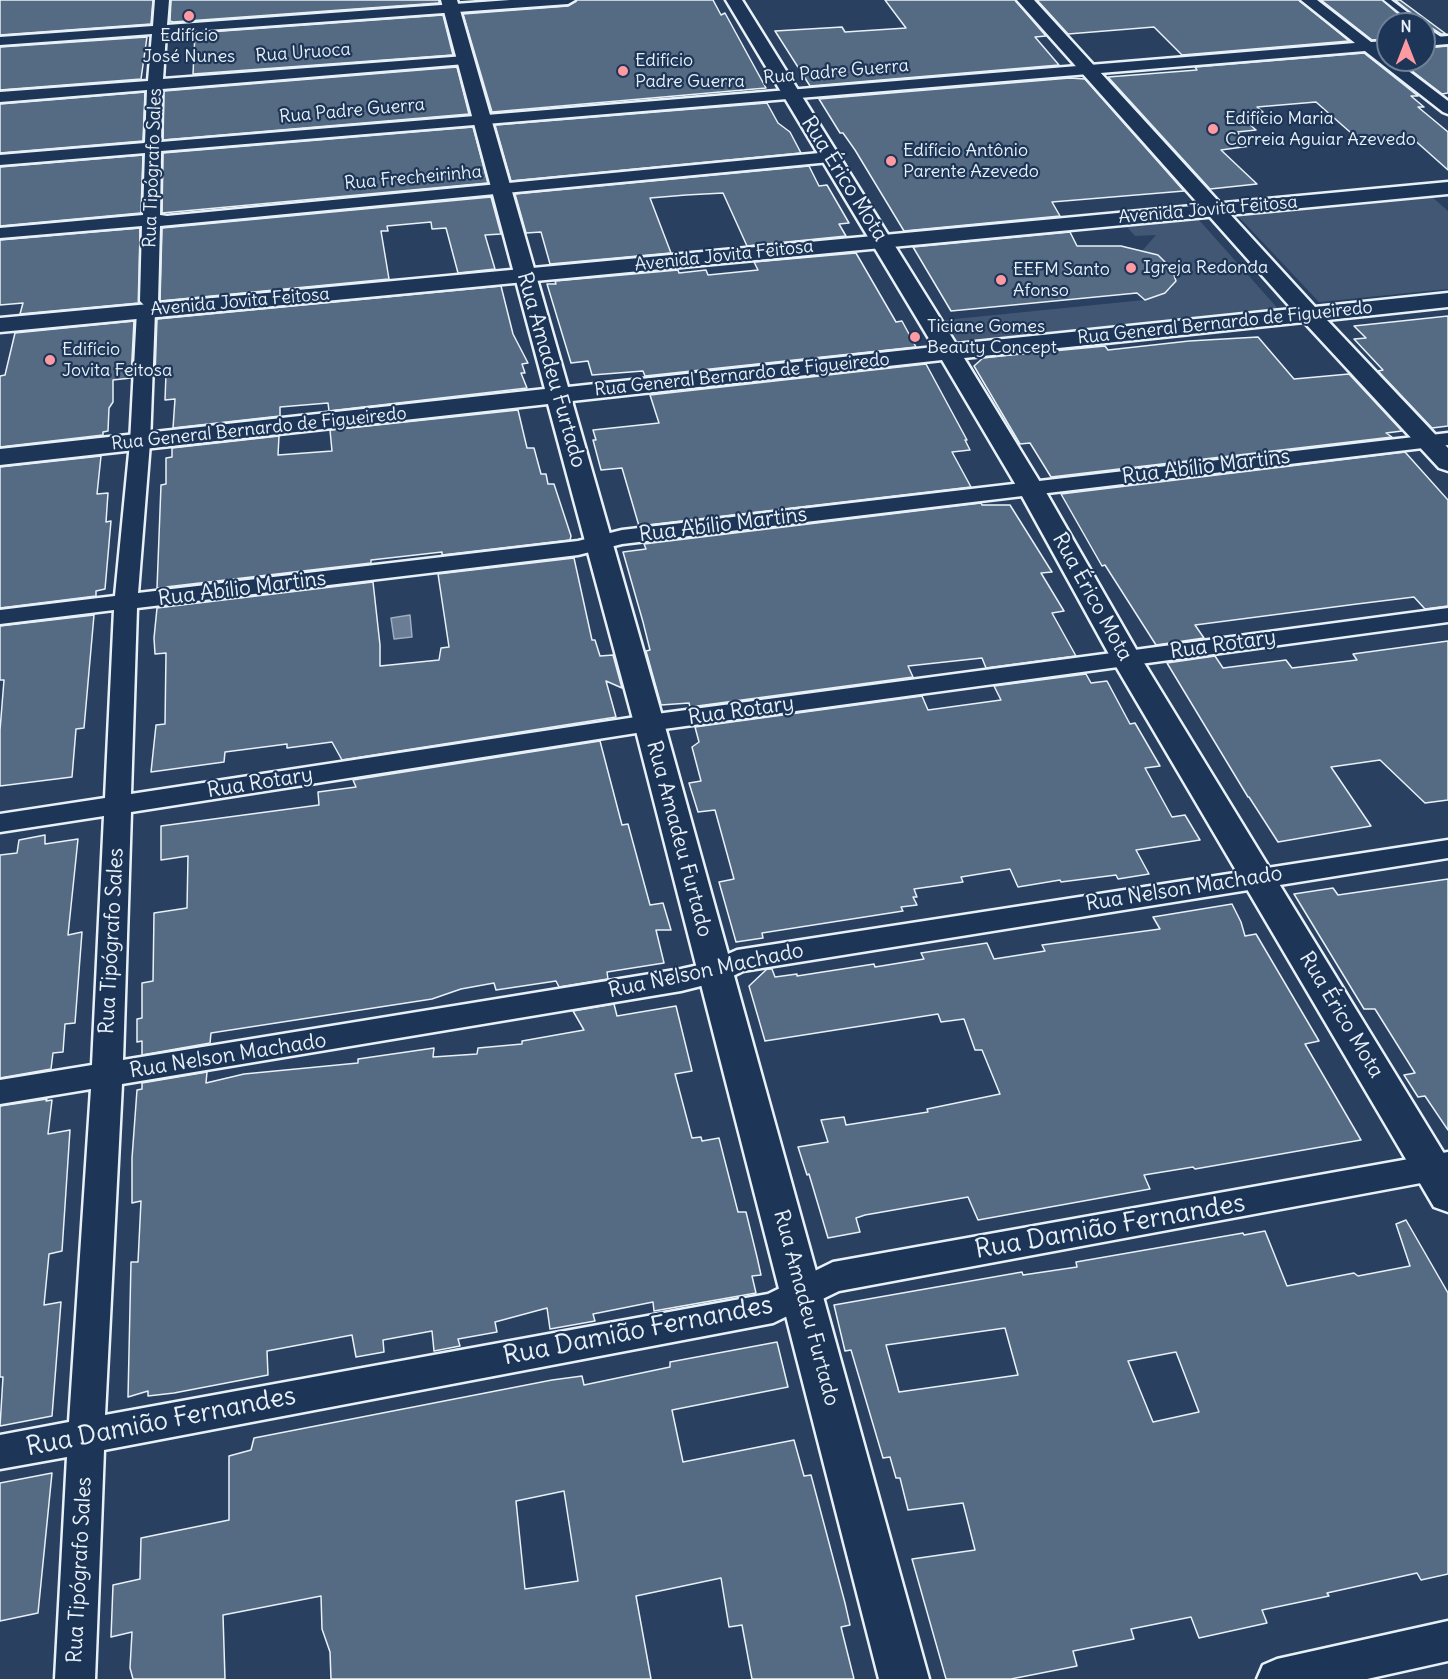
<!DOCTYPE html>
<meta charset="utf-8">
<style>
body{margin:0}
#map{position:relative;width:1448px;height:1679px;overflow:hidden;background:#294061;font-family:Delius,sans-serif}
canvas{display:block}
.north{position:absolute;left:1376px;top:12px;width:60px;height:60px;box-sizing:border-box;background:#1d3557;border:2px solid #6e8097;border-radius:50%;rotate:0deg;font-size:16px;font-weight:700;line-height:24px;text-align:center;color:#e8f1f8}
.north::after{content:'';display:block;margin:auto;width:21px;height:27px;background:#ff9aa2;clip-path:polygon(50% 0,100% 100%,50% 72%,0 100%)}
</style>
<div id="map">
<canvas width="1448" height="1679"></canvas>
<div class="north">N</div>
</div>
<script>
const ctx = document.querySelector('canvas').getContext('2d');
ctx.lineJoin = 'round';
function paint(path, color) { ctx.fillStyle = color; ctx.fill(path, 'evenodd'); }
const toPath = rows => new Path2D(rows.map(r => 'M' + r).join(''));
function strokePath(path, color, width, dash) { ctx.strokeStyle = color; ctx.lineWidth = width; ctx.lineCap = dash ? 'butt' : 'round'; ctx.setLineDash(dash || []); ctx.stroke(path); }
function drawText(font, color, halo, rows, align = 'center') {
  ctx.font = font + ' Delius,sans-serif'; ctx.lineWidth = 4.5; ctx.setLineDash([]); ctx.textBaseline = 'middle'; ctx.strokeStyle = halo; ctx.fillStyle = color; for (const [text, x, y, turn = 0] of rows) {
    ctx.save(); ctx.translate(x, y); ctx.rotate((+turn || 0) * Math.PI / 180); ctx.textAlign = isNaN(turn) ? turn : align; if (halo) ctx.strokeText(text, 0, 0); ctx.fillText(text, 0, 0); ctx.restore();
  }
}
paint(toPath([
 [1431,196,1448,211,1448,289,1319,302,1238,216],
 [1193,217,1199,220,1281,312,1105,330,957,341,945,320,1144,300,1161,295,1172,288,1176,276,1166,263,1142,251,1156,235,1135,236,1124,224]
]), '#415774');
const water = toPath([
 [410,615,412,637,394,639,391,618,410,615]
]);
paint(water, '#6b7c95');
strokePath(water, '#9dabbd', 1.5);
const building = toPath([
 [0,0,153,0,151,24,0,35,0,0],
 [171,0,439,0,439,3,173,22,170,21,171,0],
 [577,0,713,0,721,15,725,13,766,88,492,112,463,14,568,6,577,0],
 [885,0,1015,0,1046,36,1035,37,1059,65,810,86,775,31,842,27,845,32,906,28,885,0],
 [1037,0,1299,0,1349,41,1182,55,1154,27,1068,34,1037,0],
 [1321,0,1382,0,1410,24,1388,24,1388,39,1372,40,1321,0],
 [1395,0,1400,0,1446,34,1441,34,1425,24,1395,0],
 [443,15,453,55,193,74,195,33,443,15],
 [147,37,141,79,0,90,0,47,147,37],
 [1448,46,1448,93,1442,94,1398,60,1424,60,1424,48,1448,46],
 [1364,53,1418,96,1411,96,1424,107,1418,107,1448,132,1448,170,1411,137,1359,140,1316,102,1257,107,1263,112,1258,112,1266,120,1247,122,1256,130,1237,132,1250,146,1221,150,1257,184,1210,189,1108,77,1197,70,1195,67,1364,53],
 [457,67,469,114,163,140,164,91,457,67],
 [1070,78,1085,79,1184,191,1052,202,1060,216,904,231,855,150,843,133,840,133,819,99,1070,78],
 [145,92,143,141,0,153,0,104,145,92],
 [767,103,778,123,790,132,801,153,511,181,495,125,767,103],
 [473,127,488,183,162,213,163,153,473,127],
 [143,155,141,213,0,226,0,167,143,155],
 [809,166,819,186,827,185,849,223,839,224,846,236,747,246,723,193,686,195,650,198,671,253,550,264,541,232,526,233,515,194,809,166],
 [491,197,501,234,485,235,495,269,458,273,446,228,432,229,431,222,387,226,388,231,381,231,389,279,160,301,162,228,491,197],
 [140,228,139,303,20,314,23,303,0,305,0,240,140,228],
 [1070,232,1077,246,1121,246,1158,255,1172,269,1176,281,1165,293,1145,300,1137,293,951,311,913,247,1070,232],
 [856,253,896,322,902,321,916,347,645,376,643,371,592,375,588,361,571,363,547,284,556,284,555,281,678,270,679,273,706,270,708,275,758,270,754,262,856,253],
 [501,286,513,334,528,363,522,364,525,373,521,373,527,388,329,411,328,403,280,407,280,416,173,428,175,399,165,400,166,374,155,375,157,319,501,286],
 [1448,316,1448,426,1432,428,1378,371,1383,370,1354,339,1366,338,1354,326,1448,316],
 [134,321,131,378,113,380,113,402,109,408,108,431,103,432,103,435,0,447,0,376,5,375,15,333,134,321],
 [1258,337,1294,379,1349,374,1402,431,1386,433,1392,437,1051,477,1030,443,1020,444,974,366,983,358,1001,356,1105,346,1108,350,1189,341,1258,337],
 [926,364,967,440,965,440,970,450,952,452,971,487,639,526,622,468,601,470,593,440,596,440,593,430,659,423,650,395,926,364],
 [518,410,527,448,534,448,541,474,546,474,548,484,554,484,571,536,570,540,442,555,442,552,371,560,371,563,157,588,161,485,166,484,166,458,172,457,172,448,279,436,278,455,332,451,330,430,518,410],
 [1405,452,1448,500,1448,606,1425,609,1414,597,1357,604,1195,625,1204,638,1156,645,1105,565,1102,566,1061,494,1405,452],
 [101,456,97,494,108,493,106,522,111,521,105,589,96,591,96,596,0,608,0,467,101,456],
 [981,503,982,505,1010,505,1052,572,1041,573,1064,611,1052,613,1076,656,986,668,982,658,908,666,913,677,690,707,689,703,661,705,646,651,650,650,643,622,623,552,646,549,644,544,981,503],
 [574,558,592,640,595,640,600,656,613,655,622,688,606,681,616,717,342,760,332,742,287,748,287,744,225,752,224,762,151,772,156,725,165,724,166,653,155,654,154,638,157,608,373,582,380,645,380,666,439,660,441,648,449,647,438,574,574,558],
 [94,615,84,728,76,729,72,777,0,786,0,730,4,680,0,680,0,626,94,615],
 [1448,641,1448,800,1425,803,1380,760,1331,767,1371,826,1278,842,1249,797,1248,797,1167,663,1215,656,1223,668,1286,660,1292,668,1357,660,1353,654,1448,641],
 [1086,674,1091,683,1107,681,1130,724,1135,723,1160,766,1145,768,1172,817,1185,815,1200,840,1136,850,1149,874,1118,879,1116,875,1061,882,1060,880,1018,887,1010,869,961,877,963,882,914,889,917,897,913,897,917,905,901,907,903,911,762,933,763,938,736,942,719,882,734,879,715,810,698,812,689,783,701,781,692,747,699,742,695,727,922,696,928,710,1001,700,994,686,1086,674],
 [600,741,622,825,628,824,650,905,663,903,671,930,656,930,664,963,607,972,608,979,559,987,556,981,496,990,494,983,461,989,432,999,211,1033,210,1043,142,1055,142,1041,137,1042,137,1019,142,1018,142,983,153,981,154,913,187,908,188,856,161,860,161,826,319,805,318,792,356,787,353,780,600,741],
 [45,835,45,844,78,839,68,935,82,932,75,1023,65,1024,63,1052,53,1053,51,1069,0,1078,0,855,17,853,19,840,45,835],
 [1448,879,1448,1130,1425,1096,1418,1097,1404,1075,1415,1073,1375,1009,1364,1009,1294,894,1333,888,1338,895,1448,879],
 [1232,904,1241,922,1245,936,1256,934,1319,1041,1305,1044,1361,1140,1195,1169,1193,1167,1144,1175,1150,1189,978,1220,968,1197,865,1215,856,1218,860,1232,828,1238,809,1174,807,1175,798,1147,828,1142,821,1120,844,1117,846,1125,928,1112,927,1109,1000,1094,982,1050,975,1050,964,1019,941,1022,938,1014,765,1041,749,986,767,969,772,969,775,977,797,974,797,976,874,964,875,967,924,959,921,953,987,943,994,959,1045,951,1042,945,1160,929,1153,917,1232,904],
 [614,1004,617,1016,676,1006,692,1071,675,1074,692,1138,701,1137,702,1141,719,1138,738,1212,746,1212,757,1257,761,1275,752,1276,756,1293,654,1311,653,1302,593,1314,595,1321,550,1329,547,1308,495,1322,497,1332,458,1339,460,1346,434,1351,432,1331,383,1340,384,1352,356,1357,352,1335,267,1351,268,1375,174,1393,148,1396,148,1391,128,1397,131,1262,138,1262,141,1201,132,1203,132,1158,137,1090,142,1089,142,1083,207,1072,206,1083,244,1074,358,1063,358,1059,434,1048,433,1057,477,1054,478,1048,522,1044,522,1041,584,1030,573,1011,614,1004],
 [47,1099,46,1101,52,1100,48,1134,70,1130,62,1251,49,1254,44,1305,61,1302,52,1416,0,1426,3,1377,0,1377,0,1106,47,1099],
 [1406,1220,1448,1293,1448,1574,1421,1580,1417,1573,1327,1593,1329,1596,1262,1610,1267,1623,1199,1638,1191,1617,1131,1629,1134,1639,1073,1651,1077,1666,1011,1679,946,1679,912,1559,975,1550,963,1503,908,1510,900,1478,896,1478,890,1457,883,1458,851,1350,845,1351,834,1305,1022,1272,1023,1275,1077,1267,1076,1262,1243,1233,1244,1235,1265,1231,1287,1286,1354,1273,1358,1276,1410,1266,1396,1224,1406,1220],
 [1005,1328,1018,1375,899,1392,886,1345,1005,1328],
 [1176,1352,1199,1412,1153,1422,1128,1361,1176,1352],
 [777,1342,788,1387,672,1410,683,1462,794,1440,804,1476,811,1475,845,1603,850,1625,841,1627,854,1679,752,1679,742,1625,729,1627,721,1578,636,1596,651,1679,331,1679,330,1652,322,1629,321,1596,223,1615,225,1679,133,1679,130,1668,132,1632,111,1637,113,1585,140,1579,141,1538,229,1520,229,1456,251,1450,254,1438,552,1380,582,1376,584,1385,670,1367,670,1362,777,1342],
 [564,1491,578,1581,525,1589,516,1501,564,1491],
 [52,1473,38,1613,0,1621,0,1483,52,1473]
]);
paint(building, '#556a83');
strokePath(building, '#e8f1f8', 1.5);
const lane = toPath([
 [1384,0,1391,0,1423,24,1414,24,1384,0],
 [1424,26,1444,39,1444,43,1438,43,1424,31,1424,26]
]);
const street = toPath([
 [155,0,169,0,167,25,510,0,575,0,568,4,166,33,163,79,465,56,472,60,465,64,162,89,161,142,1355,43,1301,0,1317,0,1371,42,1388,41,1388,49,1381,50,1388,55,1388,60,1394,60,1448,101,1448,114,1443,112,1365,51,161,151,160,215,167,216,830,152,838,157,830,162,160,226,158,301,156,305,150,306,155,311,150,443,138,593,578,541,622,530,1448,433,1448,445,622,544,578,555,137,608,131,794,649,715,1448,608,1448,622,649,731,131,812,123,1060,681,969,708,963,737,950,1448,840,1448,858,743,971,725,980,681,991,122,1084,105,1415,768,1294,833,1262,1448,1152,1448,1178,839,1291,773,1323,104,1450,95,1679,55,1679,67,1457,0,1469,0,1435,69,1422,91,1089,0,1104,0,1080,92,1065,104,816,0,832,0,814,105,798,114,610,0,624,0,610,115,596,130,443,137,311,139,307,145,306,140,301,142,226,0,238,0,228,143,215,145,153,0,165,0,155,145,143,147,90,0,102,0,92,148,81,152,34,0,45,0,37,153,26,155,0],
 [1448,36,1448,44,1424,46,1424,38,1448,36],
 [1448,1621,1448,1661,1367,1679,1257,1679,1263,1665,1277,1659,1448,1621]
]);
const secondary = toPath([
 [441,0,457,0,568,387,934,347,726,0,742,0,956,344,1292,309,1017,0,1034,0,1315,307,1448,293,1448,307,1327,320,1448,448,1448,471,1439,468,1304,322,964,358,1043,487,1141,658,1448,1160,1448,1212,1434,1207,1111,658,1017,487,942,360,572,401,664,723,929,1679,879,1679,634,723,548,404,0,465,0,449,545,389,441,0]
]);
const primary = toPath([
 [1448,182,1448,194,0,332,0,318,1448,182]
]);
strokePath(lane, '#e8f1f8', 4);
strokePath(street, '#e8f1f8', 5);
strokePath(secondary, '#e8f1f8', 5);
strokePath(primary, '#e8f1f8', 5);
paint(lane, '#1d3557');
paint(street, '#1d3557');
paint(secondary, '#1d3557');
paint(primary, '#1d3557');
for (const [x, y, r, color] of [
 [189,16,6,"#ff9aa2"],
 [623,71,6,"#ff9aa2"],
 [1213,129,6,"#ff9aa2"],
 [891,161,6,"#ff9aa2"],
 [1131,268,6,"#ff9aa2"],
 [1001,280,6,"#ff9aa2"],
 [915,337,6,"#ff9aa2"],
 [50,360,6,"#ff9aa2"]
]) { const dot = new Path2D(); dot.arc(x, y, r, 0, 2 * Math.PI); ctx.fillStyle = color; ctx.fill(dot); strokePath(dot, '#1d3557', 2); }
drawText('18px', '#e8f1f8', '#1d3557', [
 ["Edifício",189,36,"center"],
 ["José Nunes",189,57,"center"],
 ["Edifício",635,61],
 ["Padre Guerra",635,82],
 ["Edifício Maria",1225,119],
 ["Correia Aguiar Azevedo",1225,140],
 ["Edifício Antônio",903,151],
 ["Parente Azevedo",903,172],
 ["Igreja Redonda",1143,268],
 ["EEFM Santo",1013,270],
 ["Afonso",1013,291],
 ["Ticiane Gomes",927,327],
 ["Beauty Concept",927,348],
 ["Edifício",62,350],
 ["Jovita Feitosa",62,371]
], 'left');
drawText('18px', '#e8f1f8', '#1d3557', [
 ["Rua Uruoca",303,53,-4],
 ["Rua Padre Guerra",836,72,-5],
 ["Rua Padre Guerra",352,111,-5],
 ["Rua Tipógrafo Sales",153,168,-88],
 ["Rua Frecheirinha",413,178,-5],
 ["Avenida Jovita Feitosa",1208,210,-5],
 ["Avenida Jovita Feitosa",724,256,-6],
 ["Avenida Jovita Feitosa",240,302,-5],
 ["Rua General Bernardo de Figueiredo",1225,323,-6],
 ["Rua General Bernardo de Figueiredo",742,375,-6],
 ["Rua General Bernardo de Figueiredo",259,429,-6]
]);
drawText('21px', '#e8f1f8', '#1d3557', [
 ["Rua Érico Mota",844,179,58],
 ["Rua Amadeu Furtado",551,370,74],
 ["Rua Abílio Martins",1206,467,-7],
 ["Rua Abílio Martins",723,525,-7],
 ["Rua Abílio Martins",242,589,-7],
 ["Rua Érico Mota",1092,597,61],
 ["Rua Rotary",1223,645,-8],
 ["Rua Rotary",741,711,-8],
 ["Rua Rotary",260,783,-9],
 ["Rua Amadeu Furtado",679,839,75],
 ["Rua Nelson Machado",1184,889,-9],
 ["Rua Tipógrafo Sales",112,941,-87],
 ["Rua Nelson Machado",706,971,-12],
 ["Rua Érico Mota",1341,1015,59],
 ["Rua Nelson Machado",228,1056,-9],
 ["Rua Amadeu Furtado",806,1308,75],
 ["Rua Tipógrafo Sales",80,1570,-87]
]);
drawText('26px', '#e8f1f8', '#1d3557', [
 ["Rua Damião Fernandes",1110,1227,-10],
 ["Rua Damião Fernandes",638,1331,-11],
 ["Rua Damião Fernandes",161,1422,-11]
]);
</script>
